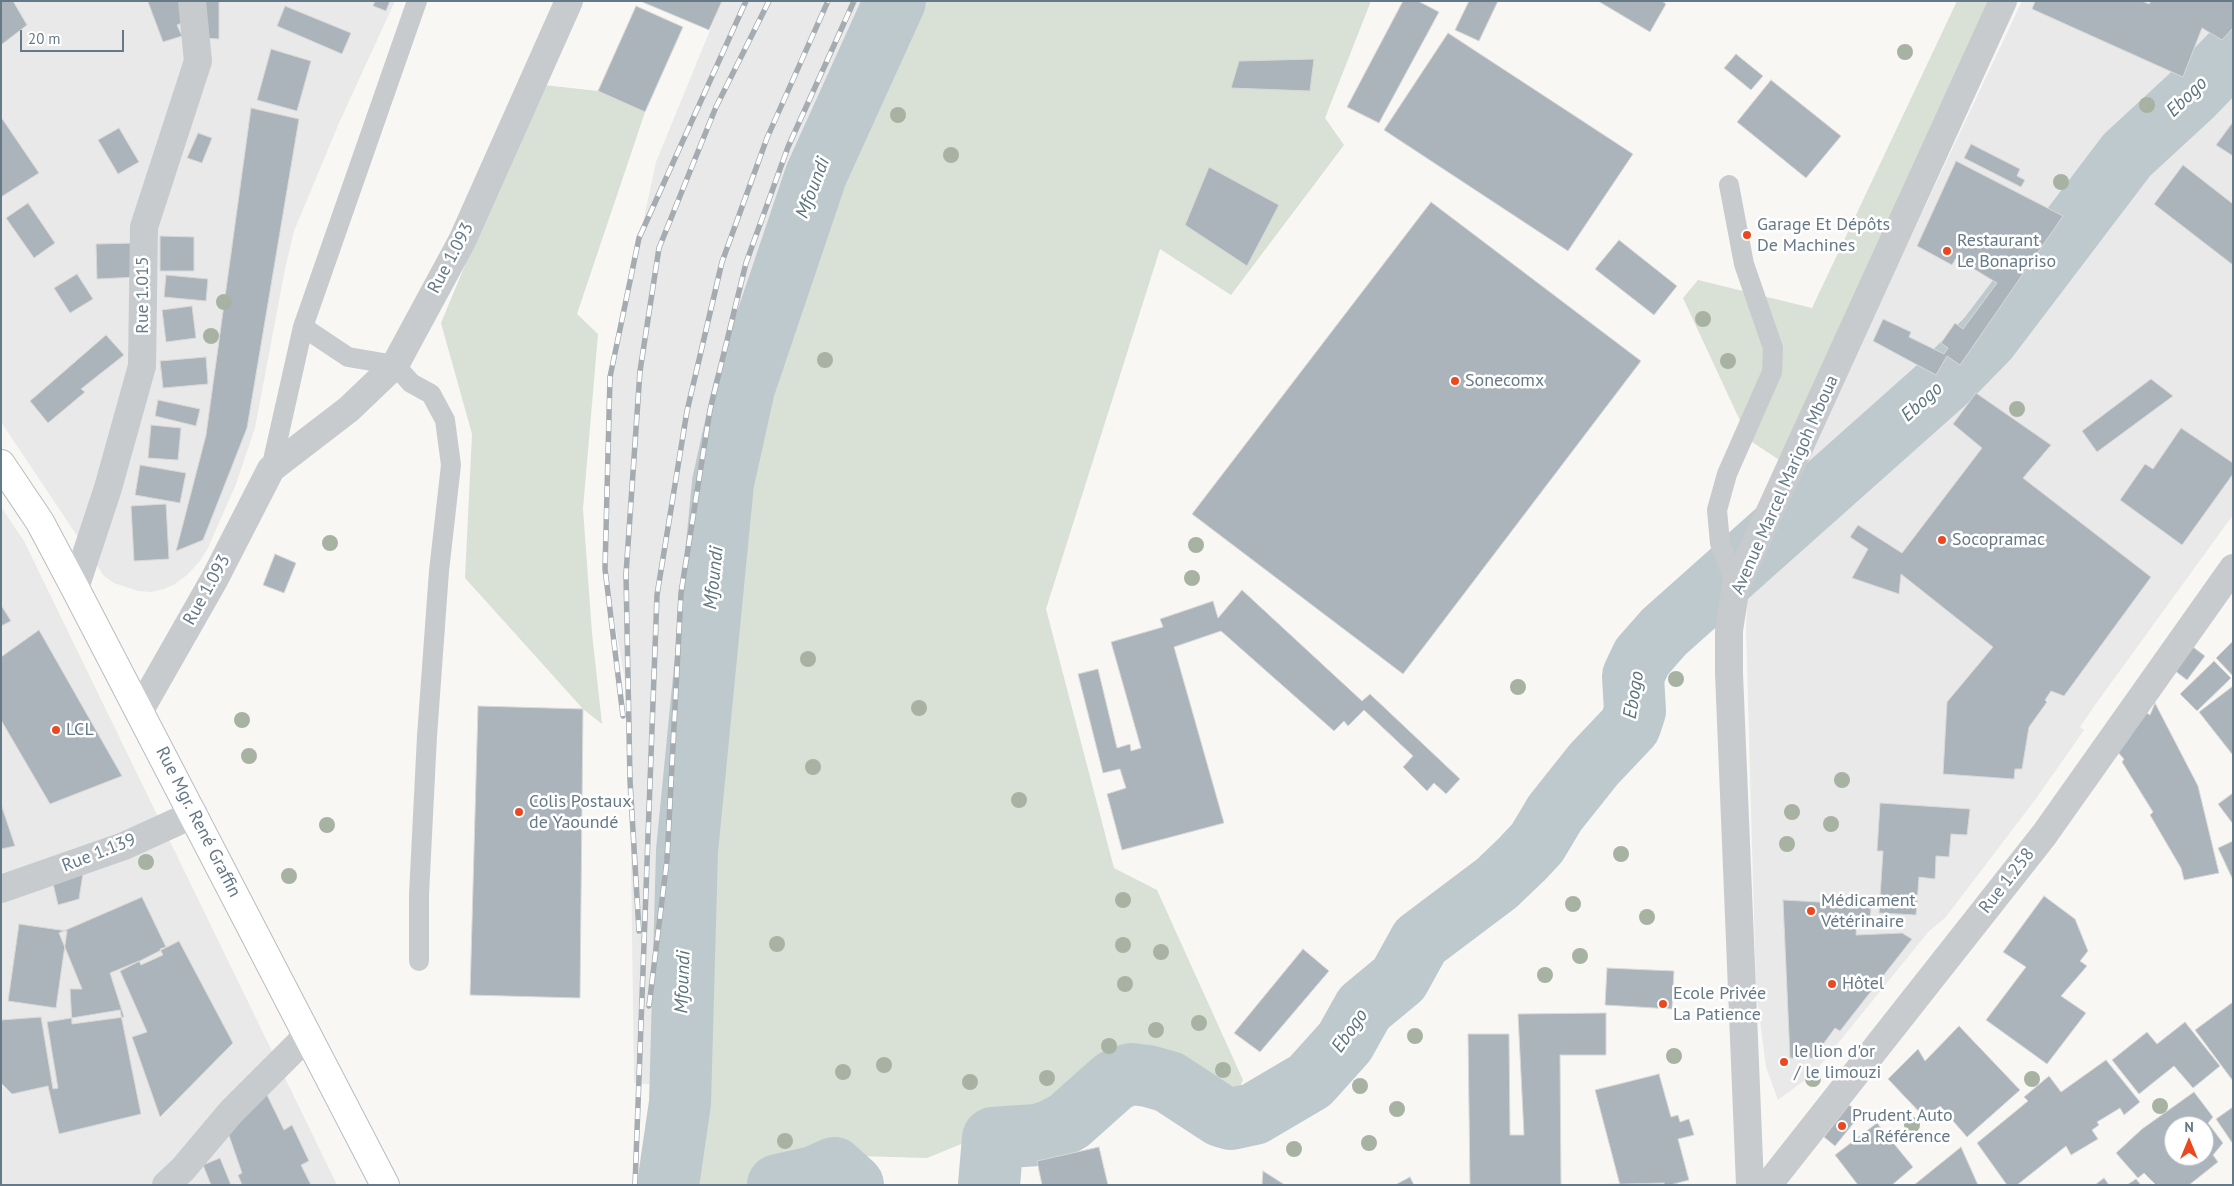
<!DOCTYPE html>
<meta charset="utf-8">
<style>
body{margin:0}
#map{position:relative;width:2234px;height:1186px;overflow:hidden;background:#f8f7f4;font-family:"PT Sans",sans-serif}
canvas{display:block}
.frame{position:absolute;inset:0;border:2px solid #657987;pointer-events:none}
.north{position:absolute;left:2164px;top:1116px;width:50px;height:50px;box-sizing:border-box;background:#fff;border:1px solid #c1c9cf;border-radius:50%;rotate:0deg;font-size:14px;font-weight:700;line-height:20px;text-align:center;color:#657987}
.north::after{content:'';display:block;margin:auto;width:18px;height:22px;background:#ec4820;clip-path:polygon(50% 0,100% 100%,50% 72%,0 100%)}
.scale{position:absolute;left:20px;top:30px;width:104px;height:22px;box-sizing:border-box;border:2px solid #657987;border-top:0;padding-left:6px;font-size:15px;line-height:18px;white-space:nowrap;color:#657987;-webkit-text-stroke:4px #fff;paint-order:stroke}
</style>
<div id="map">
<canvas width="2234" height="1186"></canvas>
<div class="frame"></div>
<div class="north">N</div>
<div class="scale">20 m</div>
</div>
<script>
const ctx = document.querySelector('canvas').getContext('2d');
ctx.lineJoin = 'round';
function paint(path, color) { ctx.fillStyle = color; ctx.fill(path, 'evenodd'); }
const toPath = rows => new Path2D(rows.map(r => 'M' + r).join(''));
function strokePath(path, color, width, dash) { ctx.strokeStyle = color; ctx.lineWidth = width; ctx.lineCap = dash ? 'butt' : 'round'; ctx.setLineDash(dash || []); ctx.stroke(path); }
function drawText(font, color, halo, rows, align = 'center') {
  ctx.font = font + ' "PT Sans",sans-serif'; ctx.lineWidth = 5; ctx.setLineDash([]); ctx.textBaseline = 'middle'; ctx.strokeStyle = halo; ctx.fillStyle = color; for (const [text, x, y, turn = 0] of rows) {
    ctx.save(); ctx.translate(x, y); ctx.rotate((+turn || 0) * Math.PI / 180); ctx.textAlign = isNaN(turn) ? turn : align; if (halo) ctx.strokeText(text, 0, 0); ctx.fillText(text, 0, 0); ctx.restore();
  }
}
paint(toPath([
 [1,1,395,1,339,123,294,231,285,269,255,428,236,484,208,548,200,561,187,575,175,584,164,589,151,592,138,591,114,583,104,576,1,422],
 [722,1,895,1,816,175,744,388,723,483,715,571,667,860,657,1085,634,1083,629,703,605,569,610,377,656,162],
 [2022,1,2233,1,2233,515,2095,705,2080,727,2084,730,2035,800,1945,918,1929,931,1813,1074,1778,1100,1766,1067,1756,989,1746,629,1748,582],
 [1,507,24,541,337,1185,1,1185]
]), '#e8e9e8');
paint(toPath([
 [895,1,1371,1,1325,118,1344,145,1231,295,1160,249,1046,609,1114,868,1157,890,1243,1080,1232,1106,1204,1087,1141,1066,1103,1074,1061,1118,1040,1127,998,1129,927,1158,856,1156,803,1169,783,1185,668,1185,680,1103,687,851,723,483,744,388,816,175],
 [1957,1,2017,1,1802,475,1749,440,1683,298,1698,280,1812,308],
 [544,85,598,91,645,112,577,314,598,334,583,509,592,633,602,724,583,709,465,578,472,434,441,323,539,87]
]), '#d9e0d5');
strokePath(toPath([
 [668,1185,680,1103,687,851,723,483,744,388,816,175,895,1],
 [778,1185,814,1177,834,1168,853,1185],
 [989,1185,993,1138,1037,1135,1053,1130,1069,1121,1115,1080,1131,1074,1148,1076,1169,1082,1221,1116,1231,1119,1254,1114,1310,1081,1345,1042,1364,1008,1399,979,1420,941,1497,883,1522,859,1537,843,1555,813,1594,764,1630,726,1635,711,1633,676,1642,657,1664,632,1947,380,1988,338,2127,155,2191,96,2233,53]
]), '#bdc9cd', 62);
const building = toPath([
 [1,1,13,1,27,25,1,45,1,1],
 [151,1,184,1,186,21,177,25,182,36,163,42,148,2,151,1],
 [191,1,219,1,219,39,188,37,191,1],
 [375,1,390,1,386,11,373,6,375,1],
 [640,1,722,1,709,30,640,1],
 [1403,1,1418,1,1439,12,1379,123,1347,107,1403,1],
 [1469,1,1498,1,1479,41,1455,30,1469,1],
 [1598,1,1662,1,1666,4,1650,32,1598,1],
 [2035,1,2142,1,2149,4,2151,1,2233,1,2233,28,2222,40,2202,28,2183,77,2032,9,2035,1],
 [285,6,351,33,342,54,277,26,285,6],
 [636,6,683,27,645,112,598,91,636,6],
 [1448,33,1633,154,1568,251,1384,130,1448,33],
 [271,49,311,61,297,111,257,100,271,49],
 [1736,54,1763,76,1751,90,1724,68,1736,54],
 [1314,59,1310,91,1231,88,1239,61,1314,59],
 [1771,80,1841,136,1806,178,1737,122,1771,80],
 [251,108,299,119,247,428,203,540,176,551,206,435,251,108],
 [1,117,39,173,1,197,1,117],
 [2233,122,2233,156,2216,145,2233,122],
 [119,128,139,162,118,174,98,140,119,128],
 [198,133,212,138,202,163,187,158,198,133],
 [1971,144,2020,169,2017,176,2025,180,2021,187,1964,158,1971,144],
 [1956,161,2063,216,1960,365,1947,356,1936,375,1873,341,1883,319,1911,332,1909,337,1944,354,1948,348,1941,343,1955,323,1963,329,1997,283,1956,258,1952,265,1917,246,1956,161],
 [2183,165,2233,204,2233,265,2154,204,2183,165],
 [1209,167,1279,205,1247,266,1185,225,1209,167],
 [1431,202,1641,361,1403,674,1192,514,1431,202],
 [28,203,55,243,34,258,6,218,28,203],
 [160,236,194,237,194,271,160,271,160,236],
 [1619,240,1677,286,1654,315,1595,269,1619,240],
 [137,243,138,277,97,279,96,244,137,243],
 [77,274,93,299,70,313,54,288,77,274],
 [166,275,208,279,206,301,164,297,166,275],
 [192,306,196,338,166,342,162,310,192,306],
 [106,335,124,355,81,389,85,392,48,423,30,401,106,335],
 [206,357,208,384,163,388,160,361,206,357],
 [2151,379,2173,396,2097,452,2082,431,2151,379],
 [1976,393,2051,445,2023,478,2151,577,2064,696,2051,691,2045,700,2047,702,2029,727,2022,769,2015,769,2014,779,1943,774,1947,702,1993,647,1901,574,1899,594,1852,578,1868,549,1850,537,1858,525,1902,553,1982,448,1953,424,1976,393],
 [158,400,200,409,196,426,155,416,158,400],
 [151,425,181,428,178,460,148,458,151,425],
 [2181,428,2233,463,2233,474,2182,545,2120,500,2145,464,2153,469,2181,428],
 [140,465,186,473,180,503,135,495,140,465],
 [166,504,169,559,134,561,131,506,166,504],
 [275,554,296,563,284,593,263,585,275,554],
 [1242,590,1362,701,1370,694,1460,779,1446,794,1434,783,1427,791,1403,767,1413,756,1364,710,1348,726,1344,721,1334,731,1221,631,1174,647,1224,823,1122,850,1107,794,1126,788,1120,769,1103,773,1078,674,1098,669,1117,748,1130,744,1131,751,1141,748,1111,642,1163,627,1160,619,1213,601,1218,618,1242,590],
 [1,605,11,621,1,626,1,605],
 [39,630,122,776,50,804,1,720,1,657,39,630],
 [2233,641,2233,676,2216,658,2233,641],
 [2189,644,2205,656,2187,680,2170,667,2189,644],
 [2214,661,2231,678,2197,711,2180,694,2214,661],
 [2233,686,2233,753,2232,754,2199,712,2233,686],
 [2155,703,2198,786,2219,873,2184,880,2181,868,2150,815,2153,812,2122,762,2124,759,2115,749,2140,709,2150,715,2155,703],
 [478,706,583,709,580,998,470,995,478,706],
 [2233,793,2233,824,2218,804,2233,793],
 [1880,803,1970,809,1967,835,1951,834,1949,857,1936,856,1935,879,1919,877,1916,915,1879,913,1883,851,1877,851,1880,803],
 [1,804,15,846,1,849,1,804],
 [2233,841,2233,880,2218,848,2233,841],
 [84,867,79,899,58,905,52,879,84,867],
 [2044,896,2075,919,2088,951,2080,961,2087,966,2061,996,2086,1013,2047,1064,1986,1020,2026,967,2003,952,2044,896],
 [142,897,166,947,160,949,163,955,141,965,139,961,110,973,124,1017,72,1024,70,989,82,989,59,933,142,897],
 [1783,900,1871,905,1870,924,1857,924,1856,935,1902,933,1912,939,1840,1031,1835,1028,1813,1058,1790,1058,1783,900],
 [19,924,67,931,56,1008,8,1001,19,924],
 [179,941,233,1043,160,1117,132,1037,147,1032,120,971,179,941],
 [1303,949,1329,971,1260,1052,1234,1033,1303,949],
 [1607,968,1674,971,1672,1009,1605,1005,1607,968],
 [2233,1002,2233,1081,2195,1030,2233,1002],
 [120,1010,141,1114,59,1134,48,1086,12,1094,1,1083,1,1020,41,1017,53,1089,58,1088,47,1022,120,1010],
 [1606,1013,1606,1055,1560,1055,1561,1185,1470,1185,1468,1034,1509,1034,1510,1135,1524,1135,1518,1014,1606,1013],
 [2185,1022,2220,1066,2193,1088,2174,1066,2139,1094,2112,1060,2147,1032,2157,1044,2185,1022],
 [1959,1026,2020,1090,1967,1137,1940,1106,1926,1119,1888,1079,1918,1049,1925,1061,1959,1026],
 [2106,1060,2140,1102,2124,1115,2120,1108,2097,1122,2099,1125,2092,1130,2098,1139,2071,1155,2066,1146,2017,1185,2007,1185,1977,1143,2028,1101,2024,1097,2049,1076,2061,1092,2106,1060],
 [1659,1074,1671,1117,1678,1115,1680,1122,1689,1119,1694,1135,1678,1139,1689,1180,1670,1185,1620,1185,1595,1090,1659,1074],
 [2194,1092,2213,1117,2208,1123,2223,1143,2213,1155,2218,1162,2189,1185,2156,1185,2144,1173,2138,1178,2116,1153,2142,1129,2194,1092],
 [2174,1126,2204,1126,2204,1156,2174,1156,2174,1126],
 [267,1095,284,1130,292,1125,309,1161,301,1165,311,1185,242,1185,238,1175,242,1173,227,1130,267,1095],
 [1849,1105,1861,1114,1835,1146,1824,1137,1849,1105],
 [2233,1107,2233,1144,2216,1119,2233,1107],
 [1877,1123,1913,1167,1892,1185,1858,1185,1835,1155,1877,1123],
 [1099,1147,1108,1185,1042,1185,1037,1161,1099,1147],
 [1961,1147,1978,1185,1914,1185,1961,1147],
 [220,1158,231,1185,211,1185,203,1165,220,1158],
 [1263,1171,1285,1185,1262,1185,1263,1171],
 [1410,1177,1414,1185,1395,1185,1410,1177],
 [2104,1178,2109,1185,2095,1185,2104,1178],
 [2136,1179,2141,1185,2127,1185,2136,1179],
 [1664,1183,1664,1185,1584,1185,1664,1183]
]);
paint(building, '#abb4ba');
strokePath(building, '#d9d9d7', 1);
const secondary = toPath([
 [1,464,40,522,75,588,385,1185]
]);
strokePath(secondary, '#b7bdc1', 30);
strokePath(toPath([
 [1729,185,1744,264,1773,348,1772,372,1727,474,1717,510,1720,543,1736,586],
 [303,327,348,357,395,365,411,383,431,394,445,420,451,465,439,571,427,736,419,895,419,961],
 [271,469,303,327,417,1]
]), '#c7cbce', 20);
strokePath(toPath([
 [75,588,108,488,142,366,144,227,198,61,192,1],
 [140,710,214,580,271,469,349,409,395,365,462,241,569,1],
 [1,889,124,846,194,814],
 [166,1185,183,1169,231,1112,307,1036],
 [1768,1185,2044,835,2233,568]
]), '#c7cbce', 28);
strokePath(toPath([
 [1750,1185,1729,673,1729,630,1736,586,2003,1]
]), '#c7cbce', 28);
strokePath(secondary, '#fff', 28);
const rail = toPath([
 [623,716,605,569,610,377,639,238,746,1],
 [639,931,630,781,626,574,640,371,659,248,716,107,769,1],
 [649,1006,667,860,681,593,710,410,746,263,788,147,854,1],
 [635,1185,657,595,687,411,722,262,767,138,828,1]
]);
strokePath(rail, '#a5acb1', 5.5);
strokePath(rail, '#fff', 4, [11]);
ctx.fillStyle = '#a8b2a3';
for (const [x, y] of [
 [1905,52],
 [2147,105],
 [898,115],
 [951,155],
 [2061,182],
 [224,302],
 [1703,319],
 [211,336],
 [825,360],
 [1728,361],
 [2017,409],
 [330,543],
 [1196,545],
 [1192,578],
 [808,659],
 [1676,679],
 [1518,687],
 [919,708],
 [242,720],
 [249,756],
 [813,767],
 [1842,780],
 [1019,800],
 [1792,812],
 [1831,824],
 [327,825],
 [1787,844],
 [1621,854],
 [146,862],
 [289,876],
 [1123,900],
 [1573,904],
 [1647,917],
 [777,944],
 [1123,945],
 [1161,952],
 [1580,956],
 [1545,975],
 [1125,984],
 [1199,1023],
 [1156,1030],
 [1415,1036],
 [1109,1046],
 [1674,1056],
 [884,1065],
 [1223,1070],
 [843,1072],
 [1047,1078],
 [1813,1079],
 [2032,1079],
 [970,1082],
 [1360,1086],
 [2160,1106],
 [1397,1109],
 [1912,1125],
 [785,1141],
 [1369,1143],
 [1294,1149]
]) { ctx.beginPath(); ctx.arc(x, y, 8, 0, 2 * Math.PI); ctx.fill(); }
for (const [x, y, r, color] of [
 [1747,235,5,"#ec4820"],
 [1947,251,5,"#ec4820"],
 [1455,381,5,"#ec4820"],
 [1942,540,5,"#ec4820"],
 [56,730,5,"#ec4820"],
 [519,812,5,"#ec4820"],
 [1811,911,5,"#ec4820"],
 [1832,984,5,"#ec4820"],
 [1663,1004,5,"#ec4820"],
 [1784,1062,5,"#ec4820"],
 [1842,1126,5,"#ec4820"]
]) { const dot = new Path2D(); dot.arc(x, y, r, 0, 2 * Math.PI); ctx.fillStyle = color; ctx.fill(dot); strokePath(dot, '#fff', 2); }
drawText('18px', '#657987', '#fff', [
 ["Garage Et Dépôts",1757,225],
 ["De Machines",1757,246],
 ["Restaurant",1957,241],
 ["Le Bonapriso",1957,262],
 ["Sonecomx",1465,381],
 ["Socopramac",1952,540],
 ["LCL",66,730],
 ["Colis Postaux",529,802],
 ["de Yaoundé",529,823],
 ["Médicament",1821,901],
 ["Vétérinaire",1821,922],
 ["Hôtel",1842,984],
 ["Ecole Privée",1673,994],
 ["La Patience",1673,1015],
 ["le lion d'or",1794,1052],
 ["/ le limouzi",1794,1073],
 ["Prudent Auto",1852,1116],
 ["La Référence",1852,1137]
], 'left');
drawText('18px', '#657987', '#fff', [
 ["Rue 1.093",451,258,-62],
 ["Rue 1.015",143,295,-90],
 ["Avenue Marcel Marigoh Mboua",1785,485,-66],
 ["Rue 1.093",207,590,-61],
 ["Rue Mgr. René Graffin",198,822,63],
 ["Rue 1.139",99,853,-21],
 ["Rue 1.258",2007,881,-52]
]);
drawText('italic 19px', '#5c747c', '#fff', [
 ["Ebogo",2187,97,-44],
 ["Mfoundi",813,188,-69],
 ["Ebogo",1922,402,-42],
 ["Mfoundi",714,578,-84],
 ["Ebogo",1634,695,-81],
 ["Mfoundi",683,982,-88],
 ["Ebogo",1350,1031,-55]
]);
</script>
